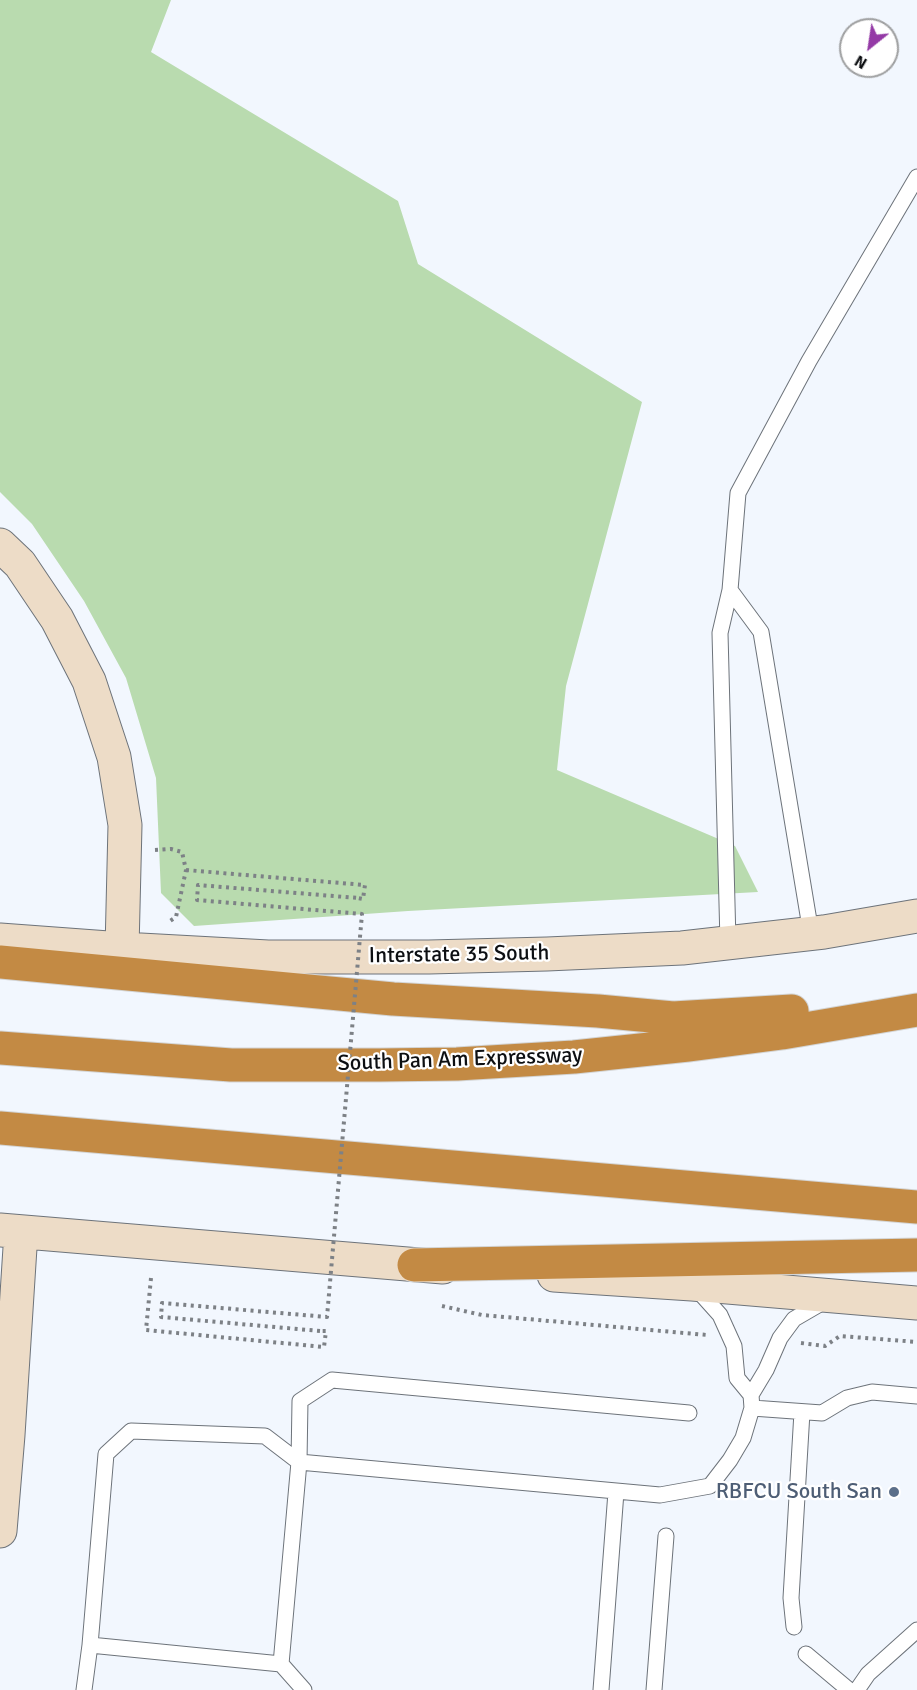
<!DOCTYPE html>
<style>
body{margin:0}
#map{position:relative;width:917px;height:1690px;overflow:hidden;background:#f2f7fe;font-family:Signika,sans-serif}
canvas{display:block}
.north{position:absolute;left:839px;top:18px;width:60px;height:60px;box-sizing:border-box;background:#fff;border:2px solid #9e9fa0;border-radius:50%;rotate:210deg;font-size:16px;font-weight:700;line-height:24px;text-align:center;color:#0d0f12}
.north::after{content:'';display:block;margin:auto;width:21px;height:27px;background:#943aa6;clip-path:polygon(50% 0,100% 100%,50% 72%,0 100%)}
</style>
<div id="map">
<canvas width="917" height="1690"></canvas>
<div class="north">N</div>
</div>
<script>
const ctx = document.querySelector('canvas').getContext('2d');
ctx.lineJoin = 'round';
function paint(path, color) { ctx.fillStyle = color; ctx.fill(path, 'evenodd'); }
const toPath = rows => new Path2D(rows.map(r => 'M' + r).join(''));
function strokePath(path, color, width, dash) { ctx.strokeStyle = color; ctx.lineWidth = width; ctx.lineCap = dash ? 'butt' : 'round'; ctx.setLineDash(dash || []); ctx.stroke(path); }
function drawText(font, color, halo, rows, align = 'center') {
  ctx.font = font + ' Signika,sans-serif'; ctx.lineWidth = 4.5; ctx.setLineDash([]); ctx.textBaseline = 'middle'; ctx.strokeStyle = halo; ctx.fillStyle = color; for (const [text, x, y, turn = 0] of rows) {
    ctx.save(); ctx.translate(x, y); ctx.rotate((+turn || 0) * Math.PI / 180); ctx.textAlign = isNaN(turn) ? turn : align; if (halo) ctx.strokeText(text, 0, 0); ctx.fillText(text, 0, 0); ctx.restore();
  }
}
paint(toPath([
 [0,0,171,0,151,52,398,201,418,264,642,402,566,686,557,770,735,846,758,892,408,911,194,926,161,893,156,778,126,678,84,601,32,524,0,492]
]), '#b9dbaf');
const lane = toPath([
 [730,590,761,632,811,933],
 [728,942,720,633,730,590,738,493,809,361,917,177],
 [694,1286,720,1315,734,1346,737,1378,751,1395],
 [825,1301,794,1319,780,1338,766,1370,751,1395,752,1408,822,1413,847,1398,872,1392,917,1396],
 [299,1462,265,1436,131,1431,106,1454,90,1645,281,1664,299,1462,660,1495,710,1486,730,1460,743,1438,752,1408],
 [299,1462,300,1401,332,1380,689,1413],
 [794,1627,791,1598,802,1412],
 [806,1654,849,1690],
 [281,1664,304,1690],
 [84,1690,90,1645],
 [601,1690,616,1492],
 [654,1690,666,1536],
 [857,1690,868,1674,917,1630]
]);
const secondary = toPath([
 [0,545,20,564,57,619,89,681,114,757,125,825,122,949],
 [0,940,122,949,268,957,429,957,547,954,682,948,824,932,917,916],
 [0,1230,443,1267],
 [554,1275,692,1284,917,1303],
 [0,1531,8,1435,21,1232]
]);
const highway = toPath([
 [0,962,393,999,598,1011,673,1018,792,1011],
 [0,1048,231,1065,380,1065,457,1064,574,1057,688,1045,782,1033,917,1010],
 [0,1128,917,1207],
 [414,1265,917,1255]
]);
strokePath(lane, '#6d737a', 17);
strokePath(secondary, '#6d737a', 35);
strokePath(highway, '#d3d4d4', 35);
strokePath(toPath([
 [155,850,171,849,182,852,186,870,176,917,170,921],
 [186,870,365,885,363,899,358,898],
 [151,1278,146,1330,324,1347,326,1331,320,1331],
 [442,1306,482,1315,707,1335],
 [801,1343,825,1346,840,1336,917,1342]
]), '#7d8186', 4, [3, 4.5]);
strokePath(lane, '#fff', 15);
strokePath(secondary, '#eddcc7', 33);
strokePath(highway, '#c38a44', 33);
strokePath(toPath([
 [320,1331,161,1317,162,1303,327,1317,362,914,197,900,198,885,358,898]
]), '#7d8186', 4, [3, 4.5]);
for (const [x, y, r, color] of [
 [894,1492,6,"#5c6f8a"]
]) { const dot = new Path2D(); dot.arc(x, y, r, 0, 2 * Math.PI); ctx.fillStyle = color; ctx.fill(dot); strokePath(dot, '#fff', 2); }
drawText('22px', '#0d0f12', '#fff', [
 ["Interstate 35 South",459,955,-1],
 ["South Pan Am Expressway",460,1060,-2]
]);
drawText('22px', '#4e5e75', '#fff', [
 ["RBFCU South San",882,1492]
], 'right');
</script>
